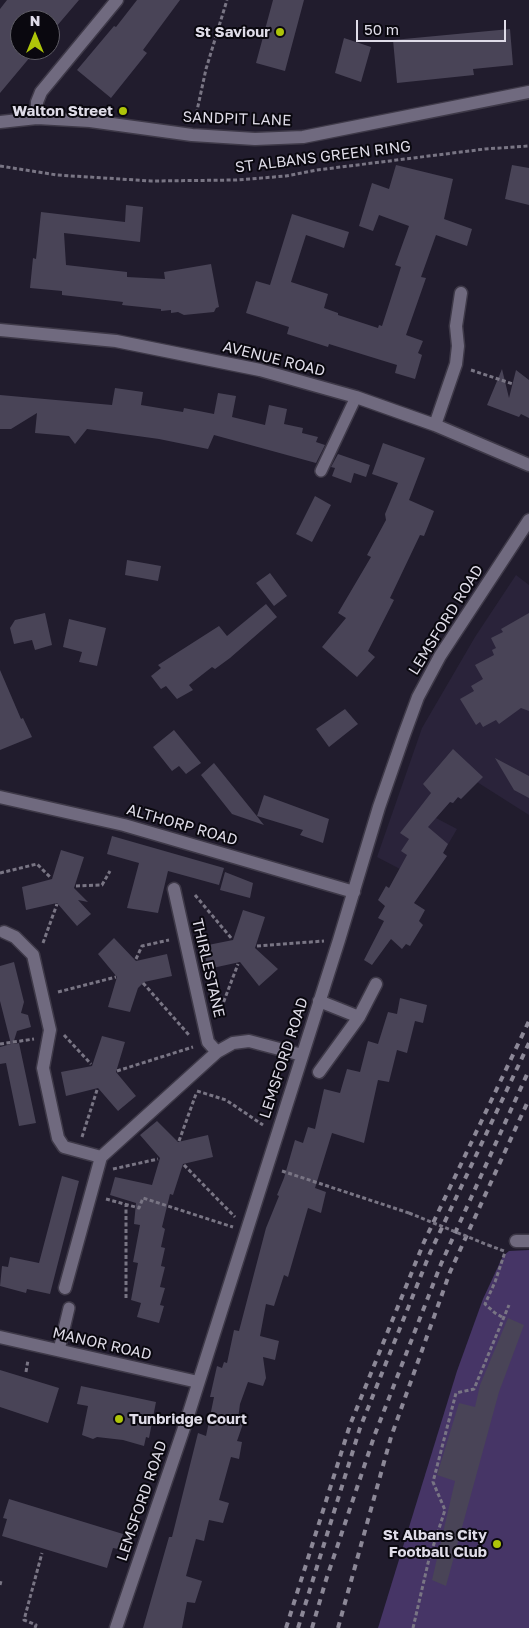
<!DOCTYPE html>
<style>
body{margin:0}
#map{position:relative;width:529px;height:1628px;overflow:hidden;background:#211c2d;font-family:"Golos Text",sans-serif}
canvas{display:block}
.north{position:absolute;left:10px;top:10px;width:50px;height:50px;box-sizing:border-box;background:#0a080f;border:1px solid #5f5d66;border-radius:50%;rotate:0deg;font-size:14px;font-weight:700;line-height:20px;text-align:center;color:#dfdce8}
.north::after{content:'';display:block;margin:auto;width:18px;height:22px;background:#aec509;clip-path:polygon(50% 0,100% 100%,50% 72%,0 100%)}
.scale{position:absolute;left:356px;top:20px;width:150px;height:22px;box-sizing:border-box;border:2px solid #dfdce8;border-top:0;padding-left:6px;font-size:15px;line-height:18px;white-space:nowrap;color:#dfdce8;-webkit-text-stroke:4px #0a080f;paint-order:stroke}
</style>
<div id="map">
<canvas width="529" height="1628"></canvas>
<div class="north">N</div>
<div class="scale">50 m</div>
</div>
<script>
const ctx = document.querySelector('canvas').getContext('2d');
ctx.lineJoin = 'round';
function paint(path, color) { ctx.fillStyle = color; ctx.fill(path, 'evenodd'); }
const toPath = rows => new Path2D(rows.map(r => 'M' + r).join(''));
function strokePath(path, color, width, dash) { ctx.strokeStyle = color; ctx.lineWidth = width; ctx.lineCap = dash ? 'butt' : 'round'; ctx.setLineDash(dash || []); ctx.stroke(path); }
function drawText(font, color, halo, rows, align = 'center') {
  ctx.font = font + ' "Golos Text",sans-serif'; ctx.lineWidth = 4; ctx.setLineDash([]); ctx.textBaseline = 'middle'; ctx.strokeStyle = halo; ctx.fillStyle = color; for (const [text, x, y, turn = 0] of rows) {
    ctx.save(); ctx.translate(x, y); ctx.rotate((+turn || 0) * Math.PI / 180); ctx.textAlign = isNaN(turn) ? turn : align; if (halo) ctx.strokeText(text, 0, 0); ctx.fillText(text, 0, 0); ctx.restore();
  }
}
paint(toPath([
 [516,575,529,585,529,815,477,782,461,799,458,797,453,803,450,802,436,818,457,829,443,853,447,856,431,879,400,869,377,857,422,728,475,637]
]), '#2a233a');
paint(toPath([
 [529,1250,529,1628,378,1628,457,1371,483,1299,503,1256,509,1251]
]), '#463566');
paint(toPath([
 [7,0,79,0,50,34,50,20,20,20,20,50,36,50,0,93,0,9],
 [137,0,180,0,143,50,147,53,111,98,77,70,114,26,116,27],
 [273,0,304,0,285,71,256,63],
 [510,29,513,65,473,69,474,75,397,83,393,40],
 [344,38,371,47,361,82,335,73],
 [396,165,453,179,444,219,472,229,467,246,436,235,421,277,426,278,406,335,423,341,418,353,422,355,415,379,395,373,397,365,329,344,328,347,287,334,289,327,246,313,256,281,270,285,292,214,349,232,344,248,306,235,291,282,328,294,324,308,338,313,338,315,378,328,379,325,382,326,401,267,395,265,409,226,379,215,373,231,359,226,372,183,389,189],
 [512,165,529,168,529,205,505,199],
 [126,205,143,207,140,242,64,233,66,265,127,272,127,277,165,279,164,272,211,264,219,307,216,308,214,312,184,315,178,312,171,313,171,310,161,311,161,309,122,305,123,302,62,295,62,291,30,288,33,258,36,259,41,212,125,222],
 [502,369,509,398,516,370,529,380,529,418,521,414,519,417,487,405],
 [115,388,143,392,141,405,183,412,184,408,214,414,218,393,236,396,232,417,265,425,269,405,287,409,284,424,303,428,302,433,318,437,316,442,325,445,316,463,214,435,208,449,159,439,87,429,75,444,69,436,35,433,37,413,11,429,0,429,0,395,112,405],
 [383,443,425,458,409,500,434,511,424,536,420,535,390,598,394,600,368,651,375,657,357,677,322,647,346,618,338,613,371,557,367,555,386,520,385,514,398,483,372,474],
 [338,454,370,465,366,477,354,473,351,483,332,476,335,468,331,467],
 [315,496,331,505,312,542,296,534],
 [127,560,161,566,158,581,125,575],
 [270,573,287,596,274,606,256,583],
 [266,604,277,617,230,658,215,669,212,667,189,685,193,690,177,699,166,686,161,689,151,676,161,668,158,665,219,626,227,636],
 [45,613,52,645,35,650,32,640,14,644,10,628,15,620],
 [529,613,529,711,521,708,499,724,496,720,483,727,480,722,476,725,460,699,474,691,471,686,483,679,475,665,494,655,492,650,496,648,491,638,503,632,501,629],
 [69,619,106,628,97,666,79,662,82,652,63,647],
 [0,670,21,719,23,718,32,737,0,750],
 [345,709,358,724,329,747,316,729],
 [174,730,201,763,186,774,179,766,172,771,153,747],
 [453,749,483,777,461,799,458,797,453,803,450,802,428,827,448,844,443,853,447,856,414,903,425,910,419,921,423,925,410,946,406,944,402,949,391,939,372,965,364,960,384,921,378,918,385,906,378,900,386,886,389,888,407,855,401,851,409,839,400,833,431,793,423,784],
 [495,758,529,776,529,798,514,790],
 [214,763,264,825,232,814,201,775],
 [264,795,329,819,323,843,300,835,303,830,257,816],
 [112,836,224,868,219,885,168,871,158,913,127,908,139,863,107,854],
 [61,850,84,857,74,888,88,902,78,900,91,914,77,926,57,903,26,910,22,887,52,879],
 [225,872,253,883,250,898,220,890],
 [243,910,265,917,255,948,278,969,259,986,240,962,208,969,203,946,233,940],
 [114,938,136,961,167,954,172,976,144,982,138,988,130,1012,108,1007,117,977,98,954],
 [14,962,24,1002,21,1013,28,1015,31,1027,17,1031,13,1044,19,1043,36,1123,19,1126,6,1063,0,1064,0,1047,11,1044,0,1001,0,966],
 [400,998,427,1005,423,1023,415,1021,407,1053,397,1050,389,1082,378,1080,364,1143,332,1133,315,1188,326,1192,321,1213,308,1208,288,1277,284,1275,274,1306,266,1304,260,1336,279,1341,275,1360,263,1357,266,1378,263,1386,248,1382,240,1404,238,1419,244,1421,237,1441,242,1442,239,1459,231,1457,219,1500,229,1503,223,1523,209,1520,204,1541,196,1539,186,1576,202,1581,195,1603,187,1602,182,1628,143,1628,169,1537,172,1537,198,1433,206,1436,214,1397,210,1397,217,1366,222,1368,224,1362,227,1363,234,1330,239,1331,266,1228,279,1196,277,1195,284,1178,295,1140,303,1143,308,1127,315,1129,324,1089,340,1093,347,1069,360,1072,368,1041,378,1044,388,1012,397,1014],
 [102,1036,125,1042,116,1072,136,1096,118,1111,98,1088,66,1096,61,1072,92,1066],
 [157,1121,178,1142,208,1135,213,1157,183,1164,173,1195,170,1194,162,1227,165,1229,161,1247,165,1248,161,1266,165,1267,160,1287,165,1288,160,1305,164,1306,159,1323,137,1317,141,1303,131,1300,138,1263,133,1262,140,1225,134,1224,136,1203,110,1195,115,1177,152,1185,160,1158,140,1135],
 [62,1176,79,1181,50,1294,27,1289,26,1293,0,1286,2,1266,8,1267,10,1257,39,1263],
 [508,1318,524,1325,499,1392,446,1586,432,1580,455,1481,437,1475,459,1403,475,1407,480,1385],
 [0,1370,59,1388,48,1423,0,1407],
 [81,1386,156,1402,149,1438,146,1437,144,1446,123,1440,97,1437,93,1439,82,1435,88,1406,77,1404],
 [9,1499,123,1534,118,1549,113,1548,107,1568,2,1536,7,1519,3,1518]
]), '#494457');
const lane = toPath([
 [321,471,356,397],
 [59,1350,69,1308]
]);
const street = toPath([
 [37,118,37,102,41,92,117,0],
 [0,330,116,341,260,370,356,397,435,425,529,465],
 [435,425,456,364,458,346,456,326,461,293],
 [0,797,124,825,354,892],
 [174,889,208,1042,217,1052],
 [4,932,15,937,33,955,50,1030,43,1068,58,1138,64,1147,101,1157],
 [319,1001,359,1017],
 [319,1072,359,1017,376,984],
 [516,1241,529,1241],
 [65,1288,101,1157,217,1052,233,1043,249,1041,302,1055],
 [0,1337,198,1382],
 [116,1628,186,1422,339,940,379,807,404,735,418,697,440,656,529,520]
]);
const secondary = toPath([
 [0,122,37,118,90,121,192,135,255,139,303,137,529,92]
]);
strokePath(lane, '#3e3948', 14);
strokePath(street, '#3e3948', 15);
strokePath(secondary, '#3e3948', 15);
strokePath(toPath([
 [195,120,206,69,227,0],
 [0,166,57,175,151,181,237,180,286,176,317,170,485,149,529,146],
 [471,370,513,384],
 [0,873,37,864,51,878],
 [76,886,102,885,110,871],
 [195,895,232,939],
 [43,943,57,904],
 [257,946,324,941],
 [136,959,142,946,169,940],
 [143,983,189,1035],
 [58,992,116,977],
 [219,1014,238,964],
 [64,1035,91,1064],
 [0,1044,34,1039],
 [117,1071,193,1047],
 [197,1091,226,1100,263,1125],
 [82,1137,97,1090],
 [179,1141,196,1094],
 [184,1165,235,1217],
 [113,1169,158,1159],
 [282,1171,409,1213],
 [106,1199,139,1208,143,1198,233,1227],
 [488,1245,504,1251],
 [126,1298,126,1204],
 [502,1317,495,1313,485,1304,495,1282,505,1252],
 [26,1372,28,1360],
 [0,1585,1,1581],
 [35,1628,36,1625,24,1620,42,1553],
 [413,1628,429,1559,445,1510,433,1482,456,1393,474,1389,509,1305]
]), '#797584', 3, [4, 2.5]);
strokePath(lane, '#706a7f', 11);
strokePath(street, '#706a7f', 12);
strokePath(secondary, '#706a7f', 12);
strokePath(toPath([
 [286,1628,350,1425,424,1242,529,1021],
 [298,1628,360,1428,430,1253,529,1043],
 [312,1628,326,1580,375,1434,441,1264,529,1070],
 [338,1628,391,1437,450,1272,529,1099]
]), '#8c8897', 4, [6, 6]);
strokePath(toPath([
 [409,1213,488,1245]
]), '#797584', 3, [4, 2.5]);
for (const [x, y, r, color] of [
 [280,32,5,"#aec509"],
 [123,111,5,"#aec509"],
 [119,1419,5,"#aec509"],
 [497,1544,5,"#aec509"]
]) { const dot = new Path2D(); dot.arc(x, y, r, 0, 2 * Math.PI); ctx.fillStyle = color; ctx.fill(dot); strokePath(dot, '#0a080f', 2); }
drawText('bold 15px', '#dfdce8', '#0a080f', [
 ["St Saviour",270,32],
 ["Walton Street",113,111],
 ["Tunbridge Court",129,1419,"left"],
 ["St Albans City",487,1535],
 ["Football Club",487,1552]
], 'right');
drawText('15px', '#dfdce8', '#0a080f', [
 ["SANDPIT LANE",237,119,2],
 ["ST ALBANS GREEN RING",323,157,-7],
 ["AVENUE ROAD",274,359,14],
 ["LEMSFORD ROAD",446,620,-58],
 ["ALTHORP ROAD",182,825,16],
 ["THIRLESTANE",208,968,77],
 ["LEMSFORD ROAD",284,1058,-72],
 ["MANOR ROAD",102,1344,13],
 ["LEMSFORD ROAD",142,1501,-71]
]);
</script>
